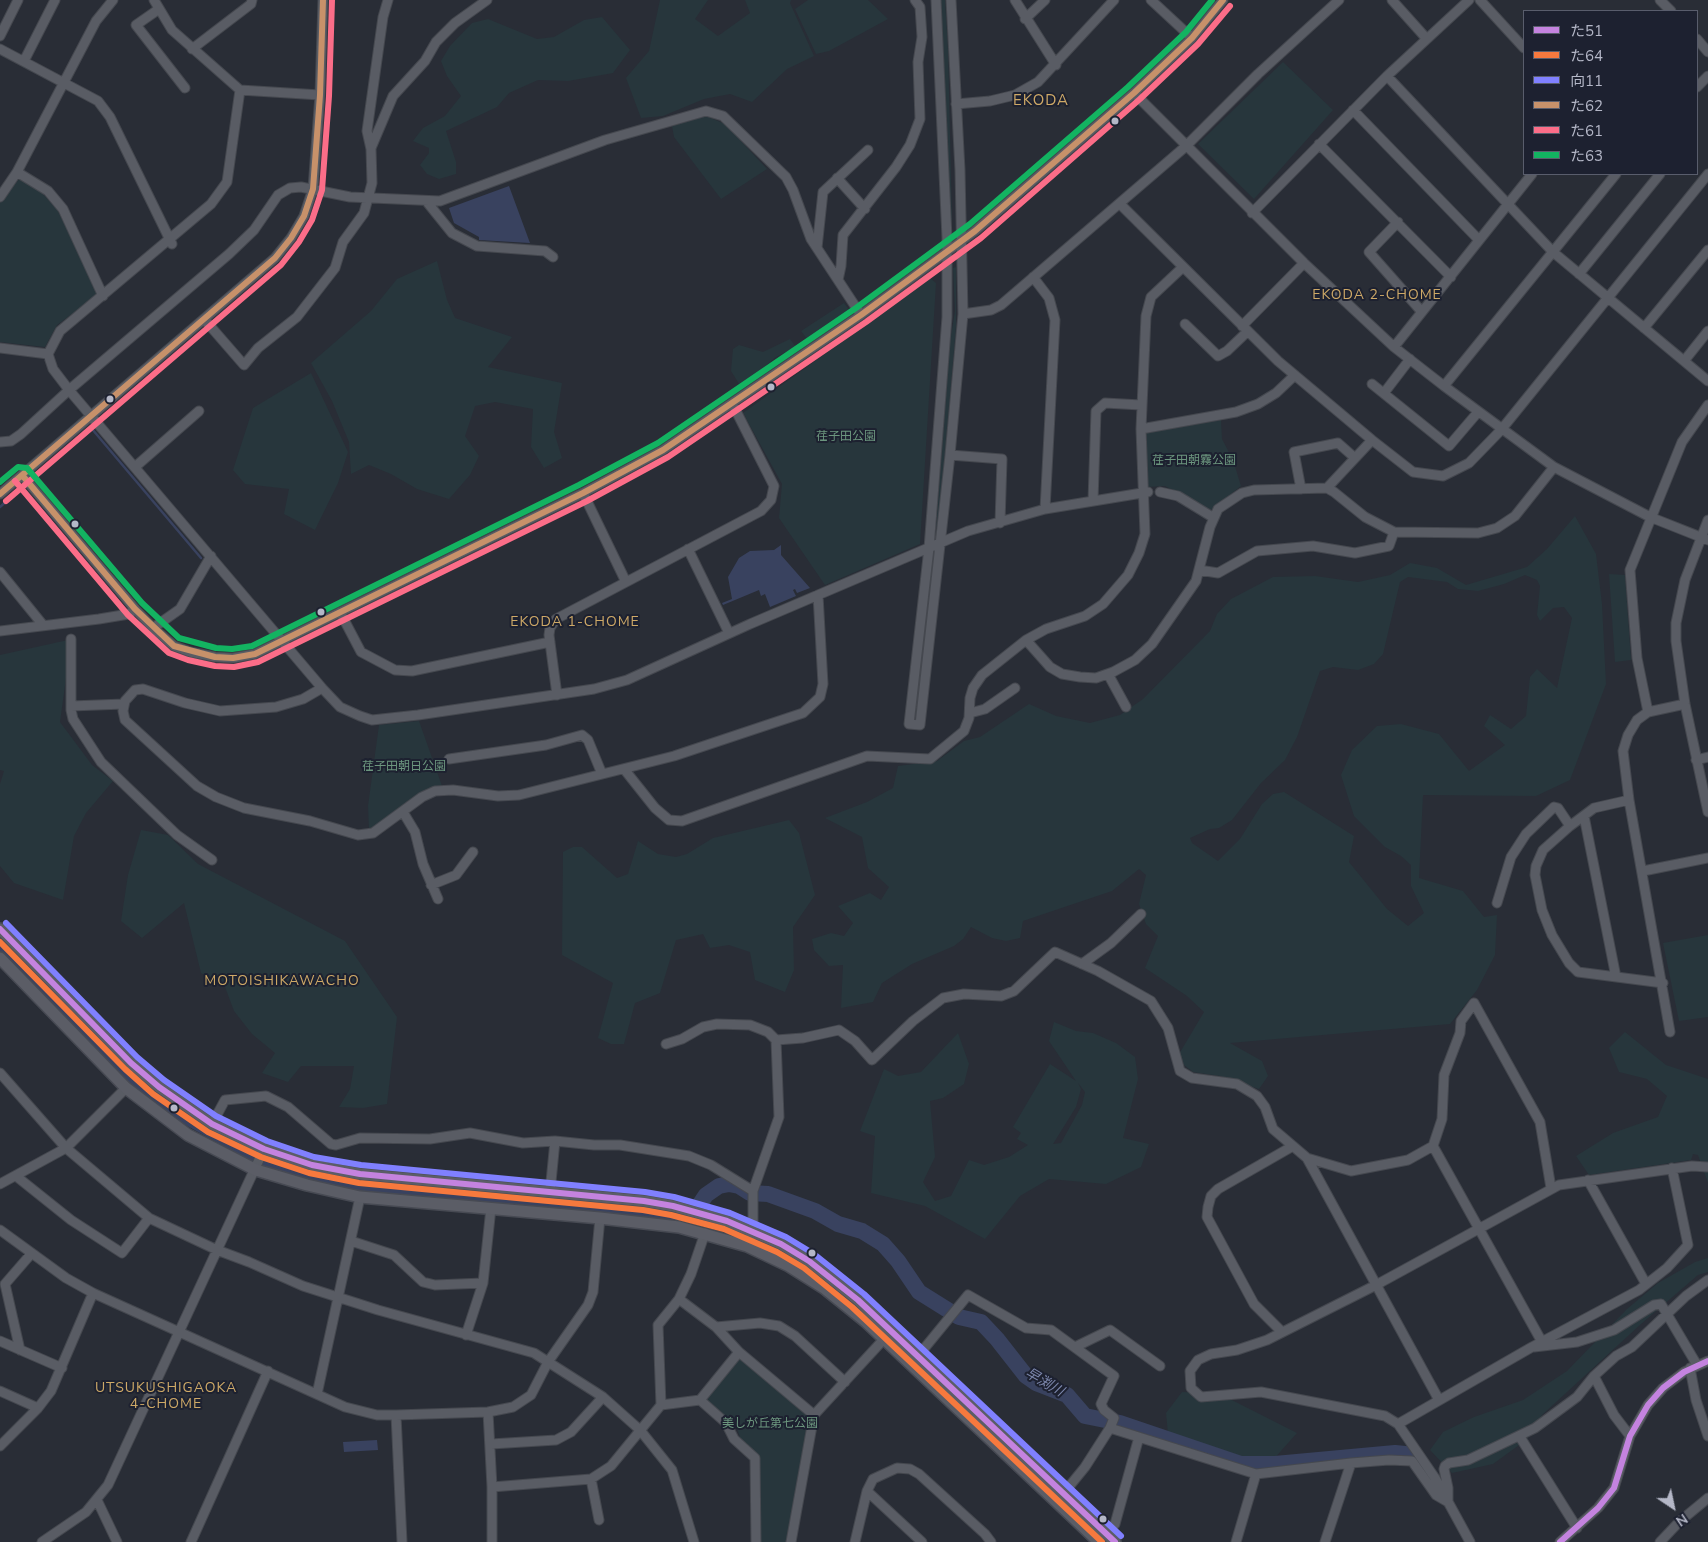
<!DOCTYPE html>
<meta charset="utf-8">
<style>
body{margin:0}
#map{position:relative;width:1708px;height:1542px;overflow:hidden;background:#292d36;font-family:"Nunito Sans","Noto Sans JP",sans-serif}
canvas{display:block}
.legend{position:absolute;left:1523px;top:10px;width:175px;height:165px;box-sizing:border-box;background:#1d2130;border:1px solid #595d6c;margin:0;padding:6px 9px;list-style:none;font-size:15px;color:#b4b7c7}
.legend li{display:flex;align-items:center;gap:10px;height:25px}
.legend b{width:25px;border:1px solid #595d6c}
.north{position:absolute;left:1648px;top:1482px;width:50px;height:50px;-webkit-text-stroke:4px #1d2130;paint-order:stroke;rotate:146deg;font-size:14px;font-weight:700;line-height:20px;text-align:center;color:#b4b7c7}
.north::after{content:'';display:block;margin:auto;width:18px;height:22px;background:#b4b7c7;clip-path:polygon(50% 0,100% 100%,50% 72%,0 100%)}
</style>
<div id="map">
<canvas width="1708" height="1542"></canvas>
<ul class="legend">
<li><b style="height:6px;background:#c483df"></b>た51</li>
<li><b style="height:6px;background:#f6793e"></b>た64</li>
<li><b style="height:6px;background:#8080ff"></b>向11</li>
<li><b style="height:6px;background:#c7916a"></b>た62</li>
<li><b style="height:6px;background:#fb6d88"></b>た61</li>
<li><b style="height:6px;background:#13b361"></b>た63</li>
</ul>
<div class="north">N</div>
</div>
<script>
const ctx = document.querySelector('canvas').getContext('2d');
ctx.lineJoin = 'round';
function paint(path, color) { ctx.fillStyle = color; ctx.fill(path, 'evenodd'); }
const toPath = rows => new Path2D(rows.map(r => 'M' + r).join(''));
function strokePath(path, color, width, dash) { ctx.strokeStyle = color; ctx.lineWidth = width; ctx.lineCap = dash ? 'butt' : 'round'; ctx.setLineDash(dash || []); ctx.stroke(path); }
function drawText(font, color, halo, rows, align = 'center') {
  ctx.font = font + ' "Nunito Sans","Noto Sans JP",sans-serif'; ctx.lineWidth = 4; ctx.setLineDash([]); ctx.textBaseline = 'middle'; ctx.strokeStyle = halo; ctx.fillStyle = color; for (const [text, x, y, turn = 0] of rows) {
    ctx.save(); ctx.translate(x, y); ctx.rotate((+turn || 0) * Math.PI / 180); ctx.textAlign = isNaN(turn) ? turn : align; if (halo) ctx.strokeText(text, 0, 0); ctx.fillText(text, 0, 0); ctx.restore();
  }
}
paint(toPath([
 [660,0,708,0,695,19,718,36,750,13,745,0,791,0,790,3,814,56,787,69,752,102,730,94,704,99,663,116,641,118,626,78,649,51],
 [808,0,868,0,888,19,829,51,816,54,795,9],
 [941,0,945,0,948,49,952,221,949,221],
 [602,17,630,50,613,73,568,81,538,80,509,93,497,107,446,131,456,162,456,174,439,179,427,174,420,165,429,153,429,148,413,141,423,128,445,116,461,96,447,76,441,61,450,46,472,23,488,19,537,39,554,37,584,20],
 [1283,62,1333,110,1254,199,1198,144],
 [706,116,725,124,767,169,721,199,674,137,672,126],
 [20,178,42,193,57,209,99,294,57,325,45,347,0,342,0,203],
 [437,261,447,300,455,318,512,337,488,367,562,383,554,432,562,458,544,468,531,447,533,409,495,402,475,406,465,436,479,456,470,475,449,499,417,489,391,474,369,465,351,474,349,442,332,401,311,363,371,311,397,279],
 [956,267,956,327,939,524,936,527,950,342,955,311,953,268],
 [930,278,936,283,920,544,825,585,779,518,782,484,743,413],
 [844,303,850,311,807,339,801,331],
 [790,339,796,347,776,357,741,387,731,371,733,349,739,345,763,352],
 [311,373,348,452,338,483,315,530,284,514,289,489,245,484,233,470,253,408],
 [1221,420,1222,439,1233,460,1241,486,1211,510,1165,486,1147,487,1146,433],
 [1575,516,1596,554,1602,604,1606,684,1570,780,1536,796,1423,795,1419,878,1463,891,1484,917,1497,915,1495,955,1477,990,1450,1024,1230,1043,1262,1061,1268,1076,1259,1089,1220,1076,1193,1072,1184,1065,1179,1054,1204,1012,1187,996,1145,968,1158,936,1146,924,1139,904,1146,875,1139,869,1112,891,1023,921,1020,938,1006,941,992,938,971,927,963,939,954,946,912,964,882,983,873,1002,841,1008,843,965,829,966,814,950,812,939,831,933,844,936,853,923,838,906,870,893,881,900,889,887,868,868,862,837,825,818,867,802,893,788,898,766,937,761,964,741,980,737,1029,704,1056,716,1090,723,1120,715,1143,699,1210,631,1217,614,1231,599,1273,577,1315,576,1358,582,1390,575,1410,563,1437,568,1466,585,1527,567,1547,549],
 [1525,575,1537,580,1540,586,1537,615,1540,621,1553,608,1564,607,1572,618,1557,688,1537,669,1530,677,1526,716,1511,729,1490,715,1484,726,1505,745,1469,771,1439,734,1401,724,1377,726,1352,750,1341,775,1354,816,1385,847,1401,856,1411,865,1411,886,1424,913,1408,926,1387,909,1349,862,1354,836,1284,792,1273,794,1262,804,1240,839,1218,861,1192,843,1190,838,1210,829,1219,828,1232,820,1261,783,1285,760,1297,737,1320,671,1333,667,1358,670,1374,664,1383,654,1400,582,1408,577,1447,582,1458,589,1478,591,1504,584],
 [935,558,917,717,915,717,932,560],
 [1609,574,1625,575,1631,660,1615,662],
 [68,640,68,664,60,722,92,765,113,781,86,813,74,836,63,900,14,883,0,866,0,784,4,771,0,770,0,655],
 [419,721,442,786,427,789,406,803,390,818,369,829,368,806,379,725],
 [789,820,799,833,815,895,793,927,794,970,785,992,755,980,750,952,729,945,710,948,703,934,676,940,660,993,635,1003,624,1044,611,1044,598,1038,613,983,562,955,563,852,573,847,582,847,617,878,628,874,638,841,658,854,676,857,687,854,713,838],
 [141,830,168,835,198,864,345,941,397,1017,387,1104,363,1108,339,1107,350,1089,354,1066,301,1066,288,1082,262,1073,275,1053,252,1034,234,1011,225,987,201,973,184,903,142,938,121,921,128,875],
 [1708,935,1708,1017,1679,1021,1663,943],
 [1054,1022,1076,1031,1093,1033,1116,1043,1135,1057,1138,1079,1123,1138,1149,1144,1141,1167,1106,1184,1049,1179,1020,1196,985,1239,925,1206,871,1193,875,1136,860,1131,884,1069,898,1076,921,1072,958,1033,969,1064,964,1084,943,1098,930,1101,935,1157,923,1182,935,1201,951,1196,969,1160,984,1165,1009,1157,1028,1145,1017,1139,1021,1133,1013,1127,1050,1064,1076,1081,1049,1041],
 [1078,1083,1085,1092,1082,1105,1061,1143,1053,1144,1076,1107,1081,1089],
 [1625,1032,1666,1065,1708,1079,1708,1183,1698,1155,1693,1154,1691,1160,1589,1175,1576,1156,1613,1133,1658,1117,1667,1096,1647,1079,1619,1072,1609,1048],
 [1708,1258,1708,1272,1698,1275,1641,1324,1542,1415,1526,1440,1493,1464,1452,1473,1430,1450,1443,1432,1474,1417,1523,1400,1567,1371,1627,1309,1658,1283,1695,1262],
 [740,1356,812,1416,788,1542,759,1542,760,1458,741,1440,736,1425,705,1401],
 [1182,1392,1218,1393,1297,1433,1272,1461,1221,1455,1168,1434,1166,1413]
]), '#27363c');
paint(toPath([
 [509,186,530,243,479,240,479,237,454,223,449,208],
 [781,545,781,555,810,588,797,593,795,589,793,590,796,596,770,607,765,594,761,596,759,590,723,605,722,603,732,599,728,577,739,558,750,551,774,550],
 [377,1440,378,1450,344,1452,343,1442]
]), '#39425f');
strokePath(toPath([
 [38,475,92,429,201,558],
 [0,507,18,491]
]), '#39425f', 2.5);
strokePath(toPath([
 [0,940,140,1085,182,1114,258,1156,318,1176,360,1184,673,1216],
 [700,1204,706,1195,719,1186,729,1184,739,1186,750,1193,768,1194,815,1211,838,1224,862,1231,883,1244,898,1261,919,1292,959,1317,981,1322,997,1339,1026,1376,1036,1383,1067,1395,1085,1416,1120,1423,1241,1464,1275,1464,1395,1453,1415,1455]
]), '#39425f', 16);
const minor = toPath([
 [154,0,172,30,240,90,320,95],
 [936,0,947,238,947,317,929,548,909,724,920,725,950,455,963,314,960,170,951,0],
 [1015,0,1056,65],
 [1151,0,1192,38],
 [1392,0,1426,38],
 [1480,0,1524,48],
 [1660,0,1671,11],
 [159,9,136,25,185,88],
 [1025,19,1045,0],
 [0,36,18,0],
 [1697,39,1708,52],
 [0,49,98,101,110,117,172,244],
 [192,49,251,4,252,0],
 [24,61,55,0],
 [1387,76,1553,252,1708,381],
 [1697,87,1708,76],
 [240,90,227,182,211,204,60,331,48,354,53,369,69,390,322,688,340,707,360,716,372,720,418,715,594,689,627,680,750,624,968,531,1045,509,1148,492],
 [1134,93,1304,263,1394,347,1444,386,1554,467,1650,517,1708,540],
 [956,104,990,101,1015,95,1038,82,1114,0],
 [1353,110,1479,240],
 [1319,144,1451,277],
 [371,148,393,96,425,61,436,42,455,23,487,0],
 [17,172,48,191,63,209,103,296],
 [837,178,865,209],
 [0,197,17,172,96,21,113,0],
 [427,202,452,233,477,246,545,251,553,257],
 [1120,204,1278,361,1372,440,1413,472,1443,476,1469,463,1501,430,1708,174],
 [1252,213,1387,76,1469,0],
 [1398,222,1369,252,1422,312],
 [817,248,823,192,868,150],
 [1579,274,1660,174],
 [1033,277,1049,298,1055,320,1045,509],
 [838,280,841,266,843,235,896,167,910,145,920,119,918,62,922,37,920,7,915,0],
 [963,314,991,310,1001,305,1185,147,1258,74,1339,0],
 [204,319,244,365,258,348,297,317,335,268,343,242,364,213,372,183,371,149,367,131,383,17,388,0],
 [1185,324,1218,356,1227,351,1248,331],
 [1242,326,1304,263],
 [1644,328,1708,250],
 [1394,347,1532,174],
 [0,348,48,354],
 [1684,361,1708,331],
 [1372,384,1449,446,1478,412],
 [1444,386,1616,174],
 [1384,393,1410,359],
 [1141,429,1236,412,1258,404,1276,393,1295,375],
 [0,442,11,441,21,434,69,390,229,254,254,230,278,195,290,188,301,187,350,197,440,201,605,140,706,111,723,116,786,177,793,190,811,239,861,315],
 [950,455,1002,459,1000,523],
 [135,467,199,411],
 [22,475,135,609,153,628,174,646,190,652,215,657,233,658,255,654,583,493,663,450,861,315,975,231,1134,93,1192,38,1223,0],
 [1327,488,1372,440],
 [1301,489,1294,452,1338,443,1355,458],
 [1160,492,1178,496,1214,518],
 [583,493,626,582],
 [0,494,275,258,291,238,304,216,313,189,320,95,323,0],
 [1093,501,1096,411,1105,403,1141,405],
 [1708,520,1685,580,1676,623,1676,641,1685,704,1708,812],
 [688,549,729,633],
 [1199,570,1218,573,1257,551,1313,546,1355,553,1389,546,1394,532],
 [0,572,43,625],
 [340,612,361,652,395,670,412,671,550,642],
 [153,628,180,609,211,556],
 [0,631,99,619,129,614,135,609],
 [71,639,71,710,73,719,101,762,177,835,212,860],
 [1026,640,1050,667,1062,674,1080,677,1096,678,1113,672,1135,660,1152,644,1196,581,1210,527,1218,509,1242,493,1254,490,1327,488,1334,492,1365,517,1394,532,1478,533,1497,528,1515,516,1554,467],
 [1108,674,1126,707],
 [322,688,303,699,276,707,220,711,185,703,143,689,135,690,125,701,123,711,125,720,197,786,216,797,244,808,310,821,358,835,373,833,422,797,435,791,453,790,498,796,519,795,674,756,803,713,820,697,823,684,818,595],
 [557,695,549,635,550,628,556,619,761,511,771,500,774,486,732,403],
 [71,706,124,704],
 [1648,712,1637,658,1630,570,1682,442,1708,405],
 [970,713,985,709,1015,688],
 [449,759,546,745,582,735,588,740,602,774],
 [1696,760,1708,757],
 [624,769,655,808,669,820,682,821,867,756,930,759,964,731,969,718,970,698,973,688,982,675,1026,640,1046,629,1085,616,1103,604,1128,575,1139,553,1145,534,1141,429,1146,316,1151,297,1183,267],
 [1629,800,1594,808,1570,826,1543,850,1536,866,1535,875,1542,910,1552,935,1569,963,1578,972,1663,983],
 [403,812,415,832,423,864,438,899],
 [1584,816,1616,977],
 [1643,871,1708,858],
 [431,885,456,875,473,852],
 [1497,903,1511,857,1526,834,1554,807,1558,808,1570,826],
 [1082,964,1111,943,1141,914],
 [1670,1032,1629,800,1623,751,1628,735,1637,720,1648,712,1685,704],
 [776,1040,803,1038,839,1030,855,1041,872,1060,913,1021,943,998,964,994,1001,996,1014,991,1055,952,1098,971,1151,1001,1168,1028,1180,1071,1192,1078,1237,1084,1257,1096,1265,1107,1273,1129,1307,1158,1439,1400],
 [666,1044,682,1039,703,1027,717,1024,750,1025,768,1032,776,1040,779,1117,753,1191,753,1231,747,1246],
 [0,1073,66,1148,149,1218,217,1250,249,1262,303,1286,378,1310,534,1353,603,1397,640,1430,672,1470,694,1542],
 [212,1124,225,1100,266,1096,288,1107,331,1144,336,1145,360,1138,430,1139,470,1133,523,1143,555,1141,550,1192],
 [555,1141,594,1145,620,1145,689,1156,711,1165,753,1191],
 [1433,1146,1542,1342],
 [1307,1158,1351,1171,1408,1160,1433,1146,1442,1119,1444,1075,1460,1033,1461,1021,1474,1003,1540,1122,1551,1188],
 [16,1176,71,1220,122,1253,149,1218],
 [1588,1180,1646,1284],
 [0,1184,66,1148,126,1088],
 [0,1230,66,1278,93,1293,345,1407,377,1415,396,1415,488,1412,513,1407,531,1395,548,1362,588,1305,593,1292,600,1218],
 [351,1241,394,1255,423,1282,435,1285,483,1283],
 [679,1299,716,1327,739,1352,814,1415],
 [716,1327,760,1323,779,1326,795,1336,845,1382],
 [1282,1332,1254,1304,1207,1217,1208,1207,1211,1196,1218,1189,1293,1146],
 [466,1335,483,1283,491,1208],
 [0,1341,62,1368],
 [1075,1347,1110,1330,1160,1366],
 [1534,1347,1577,1342,1614,1330,1654,1305,1661,1304,1697,1365],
 [20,1350,5,1284,31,1254],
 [918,1356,968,1295,1026,1328,1051,1330,1114,1376,1101,1404,1104,1410,1114,1418,1110,1428,1085,1467,1063,1494],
 [1690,1368,1696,1400,1708,1436],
 [0,1391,38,1408],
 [317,1394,360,1197],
 [700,1400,726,1423,734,1439,755,1458,756,1542],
 [661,1405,700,1400,739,1352],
 [488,1412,492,1487],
 [396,1415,402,1542],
 [1398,1424,1532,1347,1639,1290,1667,1268,1688,1245,1672,1168],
 [1110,1428,1256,1474,1351,1463,1325,1542],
 [1630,1436,1614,1415,1594,1376,1616,1356,1632,1347,1686,1296,1708,1280],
 [1520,1437,1577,1528],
 [491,1444,556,1440,571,1432,603,1397],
 [0,1446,38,1408,51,1391,93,1293],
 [1351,1463,1389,1460,1412,1461,1436,1495,1448,1502],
 [591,1479,599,1520],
 [867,1491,922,1542],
 [97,1500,117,1542],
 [1448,1502,1448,1488,1444,1469,1445,1466,1449,1463,1468,1460,1535,1428,1577,1397,1594,1376],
 [1106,1534,1115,1524,1139,1437],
 [42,1542,86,1512,108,1485,264,1149],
 [191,1542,268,1371],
 [492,1542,492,1487,591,1479,611,1466,661,1405,658,1325,679,1299,691,1274,705,1233],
 [791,1542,814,1415,884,1339],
 [855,1542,867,1491,873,1479,897,1468,910,1469,919,1474,985,1534,991,1542],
 [1236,1542,1256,1474],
 [1470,1542,1435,1478,1398,1424,1385,1416,1261,1392,1201,1397,1191,1388,1190,1371,1198,1360,1211,1354,1237,1350,1267,1340,1376,1285,1559,1185,1692,1166,1708,1167],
 [1560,1542,1598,1508,1614,1488,1630,1436,1648,1405,1663,1388,1684,1372,1708,1361],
 [1660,1542,1679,1522,1708,1498]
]);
const major = toPath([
 [0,929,131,1063,159,1087,212,1124,264,1149,312,1165,360,1174,644,1201,673,1206,727,1221,781,1244,809,1261,858,1300,1115,1542],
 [0,958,126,1088,188,1135,256,1170,307,1185,360,1197,600,1218,679,1227,747,1246,789,1266,824,1288,865,1321,1099,1542]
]);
strokePath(minor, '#45484f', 11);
strokePath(major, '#474a53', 14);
strokePath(minor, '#595c64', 9);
strokePath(major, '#5b5d66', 11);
strokePath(toPath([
 [0,929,131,1063,159,1087,212,1124,264,1149,312,1165,360,1174,644,1201,673,1206,727,1221,781,1244,809,1261,858,1300,1115,1542],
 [1560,1542,1598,1508,1614,1488,1630,1436,1648,1405,1663,1388,1684,1372,1708,1361]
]), '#c483df', 6);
strokePath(toPath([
 [0,942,125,1069,153,1094,208,1132,261,1157,309,1173,359,1183,643,1210,671,1215,724,1229,777,1252,804,1268,852,1307,1102,1542]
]), '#f6793e', 6);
strokePath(toPath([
 [6,923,137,1057,164,1080,216,1116,267,1141,314,1157,361,1165,645,1192,674,1197,730,1213,786,1237,814,1254,864,1294,1121,1536]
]), '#8080ff', 6);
strokePath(toPath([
 [22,475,135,609,174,646,215,657,233,658,255,654,583,493,663,450,861,315,975,231,1134,93,1192,38,1223,0],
 [0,494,275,258,291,238,304,216,313,189,320,95,323,0]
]), '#c7916a', 6);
strokePath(toPath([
 [15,481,128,615,169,653,188,660,215,666,234,667,258,662,587,501,668,457,866,322,981,238,1140,99,1198,44,1230,6],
 [6,501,281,265,299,242,312,220,322,190,329,96,332,0]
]), '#fb6d88', 6);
strokePath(toPath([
 [0,482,18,467,27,468,142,603,179,638,216,648,232,649,252,646,579,485,658,443,856,308,970,224,1128,87,1186,32,1212,0]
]), '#13b361', 6);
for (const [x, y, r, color] of [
 [1115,121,4.5,"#b4b7c7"],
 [771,387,4.5,"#b4b7c7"],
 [110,399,4.5,"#b4b7c7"],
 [75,524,4.5,"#b4b7c7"],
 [321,612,4.5,"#b4b7c7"],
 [174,1108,4.5,"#b4b7c7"],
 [812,1253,4.5,"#b4b7c7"],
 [1103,1519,4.5,"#b4b7c7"]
]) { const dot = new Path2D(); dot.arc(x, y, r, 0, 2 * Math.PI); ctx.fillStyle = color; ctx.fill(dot); strokePath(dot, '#1d2130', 2); }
drawText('12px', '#6c967e', '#1d2130', [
 ["荏子田公園",846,437],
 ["荏子田朝霧公園",1194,461],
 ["荏子田朝日公園",404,767],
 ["美しが丘第七公園",770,1424]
]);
ctx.letterSpacing = '1px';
drawText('14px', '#cea967', '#1d2130', [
 ["EKODA 2-CHOME",1377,296],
 ["EKODA 1-CHOME",575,623],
 ["MOTOISHIKAWACHO",282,982],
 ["UTSUKUSHIGAOKA",166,1389],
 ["4-CHOME",166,1405]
]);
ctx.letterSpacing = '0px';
drawText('italic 14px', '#7d88ad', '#1d2130', [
 ["早渕川",1044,1383,30]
]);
ctx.letterSpacing = '1px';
drawText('15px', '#cea967', '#1d2130', [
 ["EKODA",1041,101]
]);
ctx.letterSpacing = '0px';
</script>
